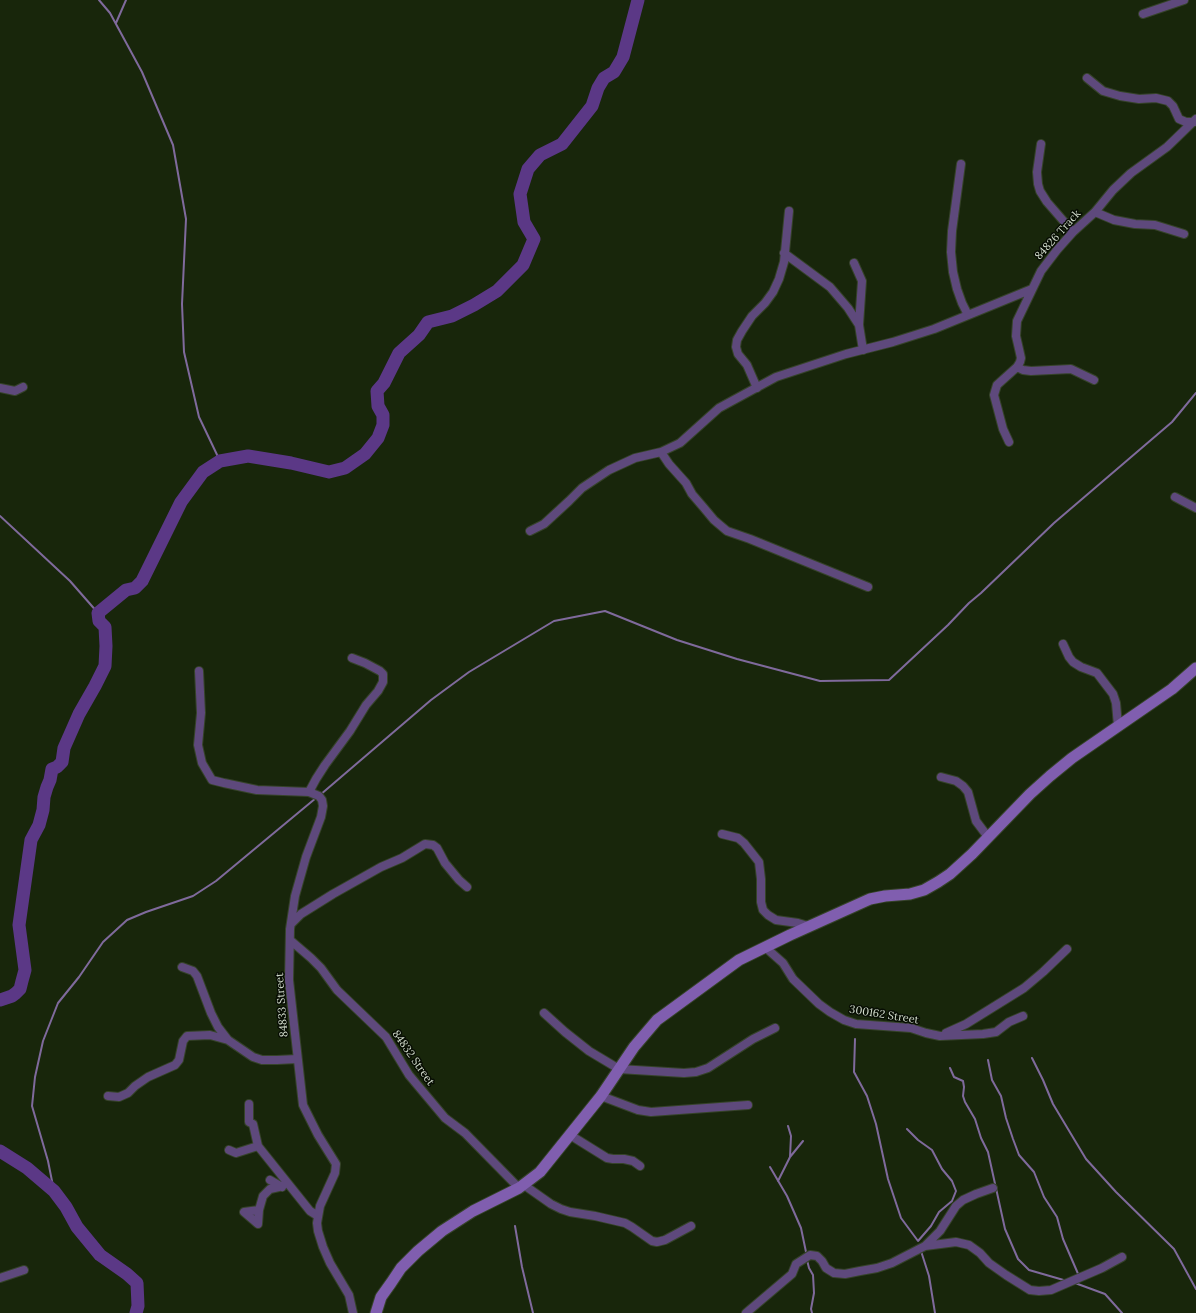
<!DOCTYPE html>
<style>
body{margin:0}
canvas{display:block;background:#18260b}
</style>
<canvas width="1196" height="1313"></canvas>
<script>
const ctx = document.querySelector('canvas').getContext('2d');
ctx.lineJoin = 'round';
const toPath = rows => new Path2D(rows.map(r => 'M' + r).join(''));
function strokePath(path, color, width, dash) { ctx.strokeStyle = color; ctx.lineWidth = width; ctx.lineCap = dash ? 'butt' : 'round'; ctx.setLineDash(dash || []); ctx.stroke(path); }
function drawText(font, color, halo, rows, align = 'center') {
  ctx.font = font + ' Lora,serif'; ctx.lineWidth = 3; ctx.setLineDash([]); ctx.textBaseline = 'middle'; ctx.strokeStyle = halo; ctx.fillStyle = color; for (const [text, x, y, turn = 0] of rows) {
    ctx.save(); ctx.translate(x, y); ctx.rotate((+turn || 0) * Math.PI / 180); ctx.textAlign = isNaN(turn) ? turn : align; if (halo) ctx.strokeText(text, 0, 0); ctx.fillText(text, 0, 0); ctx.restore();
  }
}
strokePath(toPath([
 [99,0,110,13,142,72,173,145,186,219,182,304,184,352,199,417,220,461],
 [116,23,126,0],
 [0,516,70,581,98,613],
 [320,795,431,700,469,672,554,621,605,611,677,640,737,659,820,681,889,680,948,625,969,603,981,593,1054,523,1172,422,1196,393],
 [855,1039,854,1072,867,1096,876,1124,888,1179,901,1218,918,1241,931,1226,939,1212,952,1201,956,1191,952,1181,942,1169,932,1150,918,1140,907,1129],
 [1032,1058,1043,1080,1053,1104,1086,1159,1116,1192,1174,1249,1196,1289],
 [988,1060,992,1080,1001,1096,1006,1118,1013,1139,1019,1155,1034,1172,1044,1197,1057,1217,1063,1239,1079,1276],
 [950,1068,954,1077,963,1081,964,1087,963,1096,965,1102,975,1119,981,1138,988,1152,1005,1229,1018,1259,1029,1270,1067,1281],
 [790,1157,803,1141],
 [770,1167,787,1196,801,1228,806,1252],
 [778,1181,790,1157,791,1136,788,1126],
 [54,1191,48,1161,32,1106,35,1077,43,1041,58,1003,79,977,103,942,127,920,146,912,193,896,216,881,316,798],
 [515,1226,522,1267,533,1313],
 [921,1251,929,1276,935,1313],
 [807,1260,809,1268,813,1275,814,1293,811,1309,812,1313],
 [1075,1283,1105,1294,1122,1313]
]), '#7f6a9c', 2);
strokePath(toPath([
 [0,1000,12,996,16,993,20,989,22,981,25,970,19,925,31,840,39,825,43,810,44,797,47,787,50,780,52,769,57,767,62,762,64,748,79,714,95,686,105,666,106,646,105,627,99,621,98,613,126,590,135,588,142,581,181,502,203,472,220,461,248,456,291,463,329,472,345,468,365,454,378,438,383,425,383,415,378,406,377,391,384,383,399,353,419,335,428,322,452,316,474,305,497,291,523,265,534,239,524,222,520,194,528,169,540,155,562,144,592,106,598,88,604,78,614,72,623,57,638,0],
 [0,1151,27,1168,54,1191,66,1207,77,1227,100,1255,127,1274,137,1283,138,1306,136,1313]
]), '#5b3886', 13);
const street = toPath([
 [1143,14,1184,0],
 [1087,78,1103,91,1120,96,1139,99,1156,98,1168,101,1173,106,1179,119,1186,122,1194,122],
 [1041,144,1037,172,1038,184,1040,191,1047,202,1073,232],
 [961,164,952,231,951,252,953,272,957,289,962,303,968,315],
 [1095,212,1114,220,1135,224,1155,225,1184,234],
 [784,253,830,287,848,308,859,325],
 [854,263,862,281,859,325,863,350],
 [1017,367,1023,370,1031,371,1071,369,1094,380],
 [0,388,15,391,23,387],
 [757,388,747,365,738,354,736,347,737,340,742,331,752,316,765,303,773,292,779,279,784,262,789,211],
 [1009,442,1003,429,994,395,997,385,1017,367,1020,362,1021,358,1019,349,1016,336,1017,321,1041,271,1057,250,1073,232,1095,212,1113,190,1131,173,1167,147,1196,119],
 [661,452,669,464,686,483,692,494,704,508,714,520,727,531,750,539,868,587],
 [1175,497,1196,508],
 [530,531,544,524,569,501,582,488,609,470,635,458,661,452,680,443,719,408,776,377,846,354,893,342,934,329,1032,289],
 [1063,644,1069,657,1073,662,1081,667,1097,673,1113,694,1116,703,1118,726],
 [199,671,201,713,198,745,202,763,212,780,224,783,257,790,309,792,319,796,322,800,323,806,321,817,306,857,295,896,290,929,289,980,303,1105,318,1135,336,1164,335,1173,320,1206,317,1223,318,1231,323,1247,330,1263,349,1295,353,1313],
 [941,777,956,781,963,786,968,792,976,821,988,837],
 [309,792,316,779,325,765,350,731,366,705,378,691,383,682,383,674,380,671,365,663,352,658],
 [722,834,738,838,744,843,759,862,761,879,761,902,763,910,768,915,776,920,798,923,808,926],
 [291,924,301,914,333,894,381,867,402,858,425,844,433,845,437,848,445,863,459,880,467,887],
 [290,940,311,958,321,968,337,990,386,1037,409,1075,445,1118,465,1133,519,1188],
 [765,947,783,963,793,979,819,1004,830,1012,844,1020,856,1024,911,1028,926,1033,940,1036,983,1034,996,1032,1009,1022,1023,1016],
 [182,967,193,971,197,976,211,1013,218,1027,228,1040,253,1057,262,1060,277,1060,297,1059],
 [544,1013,565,1032,589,1051,619,1069,684,1073,696,1072,708,1068,753,1039,775,1028],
 [946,1033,966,1024,1024,988,1043,972,1067,949],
 [108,1096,119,1097,128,1093,135,1086,148,1077,175,1065,179,1060,183,1041,187,1036,210,1035,228,1040],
 [601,1096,638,1110,651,1112,748,1105],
 [249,1104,249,1122,253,1124,258,1146,310,1211,318,1216],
 [570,1135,607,1158,613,1159,624,1159,633,1161,640,1166],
 [229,1150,236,1153,258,1146],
 [270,1180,282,1187],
 [524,1185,551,1204,561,1209,570,1212,595,1216,625,1223,632,1227,652,1241,657,1242,665,1240,691,1226],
 [259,1210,258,1224,244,1212,259,1210,263,1196,270,1189,279,1187],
 [925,1246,956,1242,969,1245,980,1253,989,1263,1006,1275,1030,1290,1039,1291,1051,1290,1102,1268,1122,1257],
 [0,1278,24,1270],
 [746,1313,792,1274,796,1264,810,1255,817,1256,822,1261,826,1268,834,1273,845,1274,860,1271,877,1268,892,1263,925,1246,940,1231,956,1206,963,1200,976,1194,993,1188]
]);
const secondary = toPath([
 [376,1313,381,1297,391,1283,401,1268,418,1251,442,1231,473,1211,519,1188,540,1172,601,1096,634,1047,657,1020,739,960,790,935,870,899,885,896,910,894,924,890,938,882,950,874,972,854,1030,794,1050,776,1072,758,1172,689,1196,668]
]);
strokePath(street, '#36432a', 10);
strokePath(secondary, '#36432a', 13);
strokePath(street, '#5e497c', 8);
strokePath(secondary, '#805eaf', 11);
drawText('11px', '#d4dece', '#070d03', [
 ["84826 Track",1058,235,-48],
 ["84833 Street",282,1005,-94],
 ["300162 Street",884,1015,9],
 ["84832 Street",413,1058,55]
]);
</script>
